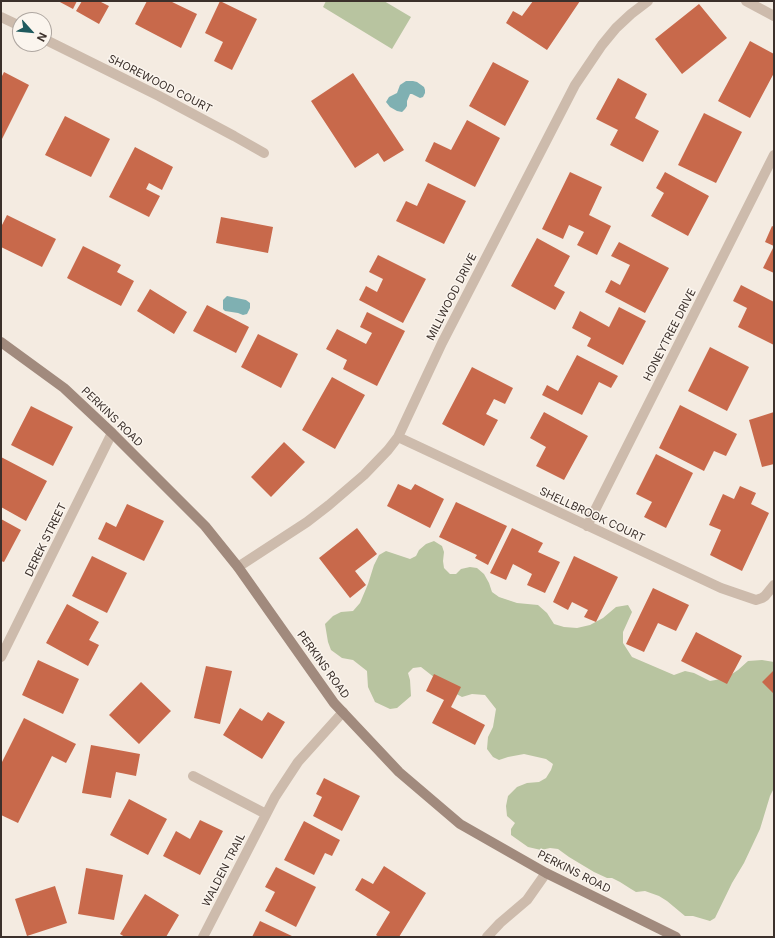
<!DOCTYPE html>
<style>
body{margin:0}
#map{position:relative;width:775px;height:938px;overflow:hidden;background:#f4ebe1;font-family:Inter,sans-serif}
canvas{display:block}
.frame{position:absolute;inset:0;border:2px solid #3b302b;pointer-events:none}
.north{position:absolute;left:12px;top:12px;width:40px;height:40px;box-sizing:border-box;background:#fbf5ee;border:1px solid #aea6a0;border-radius:50%;rotate:117deg;font-size:11px;font-weight:700;line-height:16px;text-align:center;color:#3b302b}
.north::after{content:'';display:block;margin:auto;width:14px;height:18px;background:#1f5a5e;clip-path:polygon(50% 0,100% 100%,50% 72%,0 100%)}
</style>
<div id="map">
<canvas width="775" height="938"></canvas>
<div class="frame"></div>
<div class="north">N</div>
</div>
<script>
const ctx = document.querySelector('canvas').getContext('2d');
ctx.lineJoin = 'round';
function paint(path, color) { ctx.fillStyle = color; ctx.fill(path, 'evenodd'); }
const toPath = rows => new Path2D(rows.map(r => 'M' + r).join(''));
function strokePath(path, color, width, dash) { ctx.strokeStyle = color; ctx.lineWidth = width; ctx.lineCap = dash ? 'butt' : 'round'; ctx.setLineDash(dash || []); ctx.stroke(path); }
function drawText(font, color, halo, rows, align = 'center') {
  ctx.font = font + ' Inter,sans-serif'; ctx.lineWidth = 3; ctx.setLineDash([]); ctx.textBaseline = 'middle'; ctx.strokeStyle = halo; ctx.fillStyle = color; for (const [text, x, y, turn = 0] of rows) {
    ctx.save(); ctx.translate(x, y); ctx.rotate((+turn || 0) * Math.PI / 180); ctx.textAlign = isNaN(turn) ? turn : align; if (halo) ctx.strokeText(text, 0, 0); ctx.fillText(text, 0, 0); ctx.restore();
  }
}
paint(toPath([
 [326,1,384,1,411,17,392,49,323,7],
 [434,541,442,546,444,552,443,561,444,568,450,574,456,574,461,569,470,567,477,568,484,574,489,583,492,592,499,597,517,603,538,605,547,613,554,624,564,627,577,628,590,625,603,618,616,607,628,605,632,612,623,632,623,643,632,657,674,675,685,671,694,673,710,681,726,678,738,670,748,661,762,660,774,662,774,788,770,796,760,829,744,863,732,883,715,918,710,921,693,916,685,916,667,901,659,896,645,891,636,892,631,889,620,882,612,878,607,878,594,872,569,857,558,849,550,848,541,850,528,847,511,835,511,829,515,823,507,816,506,806,508,796,517,787,527,783,539,782,546,778,551,770,553,764,546,759,524,754,508,757,499,760,493,757,487,749,488,737,493,727,496,709,485,695,472,694,462,697,453,692,421,667,413,668,408,673,410,680,411,696,397,708,390,709,375,702,368,687,367,671,353,660,342,658,331,650,328,642,325,624,333,616,341,612,353,611,360,603,368,584,374,565,379,555,386,551,410,559,416,556,419,550,426,544]
]), '#b8c4a0');
paint(toPath([
 [406,81,413,81,417,82,424,87,425,90,425,93,423,97,420,98,412,94,410,94,407,101,407,106,405,109,402,112,397,111,390,107,386,102,389,97,397,93,400,85],
 [227,296,246,300,250,303,250,308,247,314,243,315,238,313,225,311,223,309,223,300]
]), '#7fb0b2');
paint(toPath([
 [58,1,77,1,73,9],
 [82,1,99,1,109,6,99,24,76,11],
 [147,1,170,1,197,14,181,48,135,24],
 [220,1,257,19,232,70,214,61,223,42,205,33],
 [533,1,580,1,547,50,506,23,513,11,522,16],
 [699,4,727,38,682,74,655,39],
 [750,41,774,54,774,73,750,118,718,101],
 [493,62,529,81,505,126,469,106],
 [4,72,29,85,1,141,1,78],
 [353,73,404,150,384,162,378,153,355,168,311,101],
 [618,78,647,94,635,118,659,131,643,162,610,145,618,130,596,119],
 [704,113,742,132,716,183,678,165],
 [65,116,110,139,91,177,45,155],
 [467,120,500,138,475,187,425,161,434,142,451,150],
 [135,147,173,167,162,190,149,183,146,189,160,196,149,217,109,197],
 [570,172,602,187,589,215,611,226,597,255,577,245,584,232,569,225,563,239,542,229],
 [665,172,709,196,688,236,651,216,664,193,656,188],
 [428,183,466,201,444,244,396,221,406,201,417,206],
 [7,215,56,239,42,267,1,247,1,227],
 [221,217,273,227,268,253,216,243],
 [772,226,774,227,774,273,763,268,774,246,765,242],
 [537,238,570,256,554,286,565,292,555,310,511,286],
 [619,242,669,268,645,313,605,292,611,280,620,285,630,265,611,256],
 [83,246,121,265,117,272,134,281,121,306,67,278],
 [378,255,426,279,403,323,359,300,366,286,377,292,383,279,369,272],
 [741,285,774,302,774,345,738,327,747,308,733,301],
 [150,289,187,312,174,334,137,311],
 [207,305,249,327,236,353,193,331],
 [619,307,646,321,623,365,587,346,591,338,572,328,580,311,609,327],
 [367,312,405,331,377,386,343,369,347,360,326,349,337,329,366,344,372,333,360,327],
 [258,334,298,354,281,388,241,367],
 [710,347,749,367,727,411,688,391],
 [577,355,618,376,611,388,599,382,582,415,542,395,547,385,558,391],
 [472,367,513,388,505,404,494,399,486,414,498,420,484,446,442,424],
 [332,377,365,395,335,449,302,430],
 [680,405,737,434,726,456,714,451,704,471,659,448],
 [31,406,73,427,53,466,11,445],
 [544,412,588,436,564,480,536,466,546,447,530,438],
 [774,412,774,464,762,467,749,420],
 [284,442,305,462,271,497,251,477],
 [656,454,693,473,666,528,644,517,652,502,636,494],
 [1,457,47,481,26,521,1,507],
 [398,484,411,490,415,484,444,499,430,528,387,506],
 [740,486,756,493,751,504,769,513,742,571,710,555,721,530,709,525,723,494,734,499],
 [456,502,507,526,488,565,475,558,477,555,439,537],
 [127,504,164,521,144,561,98,539,106,522,116,527],
 [1,519,21,530,4,562,1,561],
 [357,528,377,554,355,571,366,585,350,598,319,558],
 [512,528,543,543,538,552,560,562,545,593,527,585,532,574,513,564,506,580,490,573],
 [92,556,127,573,107,613,72,596],
 [574,556,618,577,596,622,584,617,588,610,572,602,568,610,553,602],
 [653,588,689,605,676,631,658,623,644,652,626,644],
 [67,604,99,622,89,640,99,645,88,666,46,643],
 [696,632,742,656,727,684,681,661],
 [38,660,79,679,63,714,22,695],
 [206,666,232,671,220,724,194,718],
 [774,670,774,694,762,682],
 [434,674,461,687,451,707,485,725,475,745,432,723,444,700,426,691],
 [141,682,171,711,139,744,109,715],
 [240,708,262,721,268,712,285,722,262,759,223,735],
 [24,718,76,744,66,763,52,756,18,823,1,815,1,764],
 [91,745,140,754,136,776,116,772,111,798,82,793],
 [324,778,360,796,342,831,313,816,322,797,316,794],
 [129,799,167,819,148,855,110,835],
 [200,820,223,831,200,875,163,856,176,831,190,839],
 [304,821,340,840,332,856,325,853,314,875,284,860],
 [384,866,426,893,399,937,379,937,376,935,390,912,355,890,362,878,373,884],
 [276,867,316,887,296,927,265,911,275,892,265,887],
 [86,868,123,875,114,920,78,914],
 [55,886,67,923,27,936,15,899],
 [145,894,179,915,166,937,125,937,120,934],
 [260,921,294,937,252,937]
]), '#c8694b');
strokePath(toPath([
 [746,1,774,16],
 [1,17,20,26],
 [44,39,159,96,234,136,264,153],
 [398,437,721,588,753,599,756,600,762,598,765,596,774,585],
 [587,526,774,155],
 [238,567,307,522,329,505,364,475,388,450,398,437,442,343,575,85,602,45,616,28,631,14,648,1],
 [1,657,112,433],
 [193,776,266,814],
 [203,937,275,797,298,762,343,712],
 [487,937,500,923,527,900,546,873]
]), '#cdbbac', 10);
strokePath(toPath([
 [1,342,64,388,112,433,205,526,238,567,334,703,399,772,460,824,546,873,676,937]
]), '#a18a7d', 10);
drawText('11px', '#3b302b', '#fbf5ee', [
 ["SHOREWOOD COURT",160,84,27],
 ["MILLWOOD DRIVE",452,297,-63],
 ["HONEYTREE DRIVE",670,335,-63],
 ["PERKINS ROAD",112,417,44],
 ["SHELLBROOK COURT",592,515,25],
 ["DEREK STREET",46,540,-64],
 ["PERKINS ROAD",323,665,54],
 ["WALDEN TRAIL",224,870,-63],
 ["PERKINS ROAD",574,872,27]
]);
</script>
